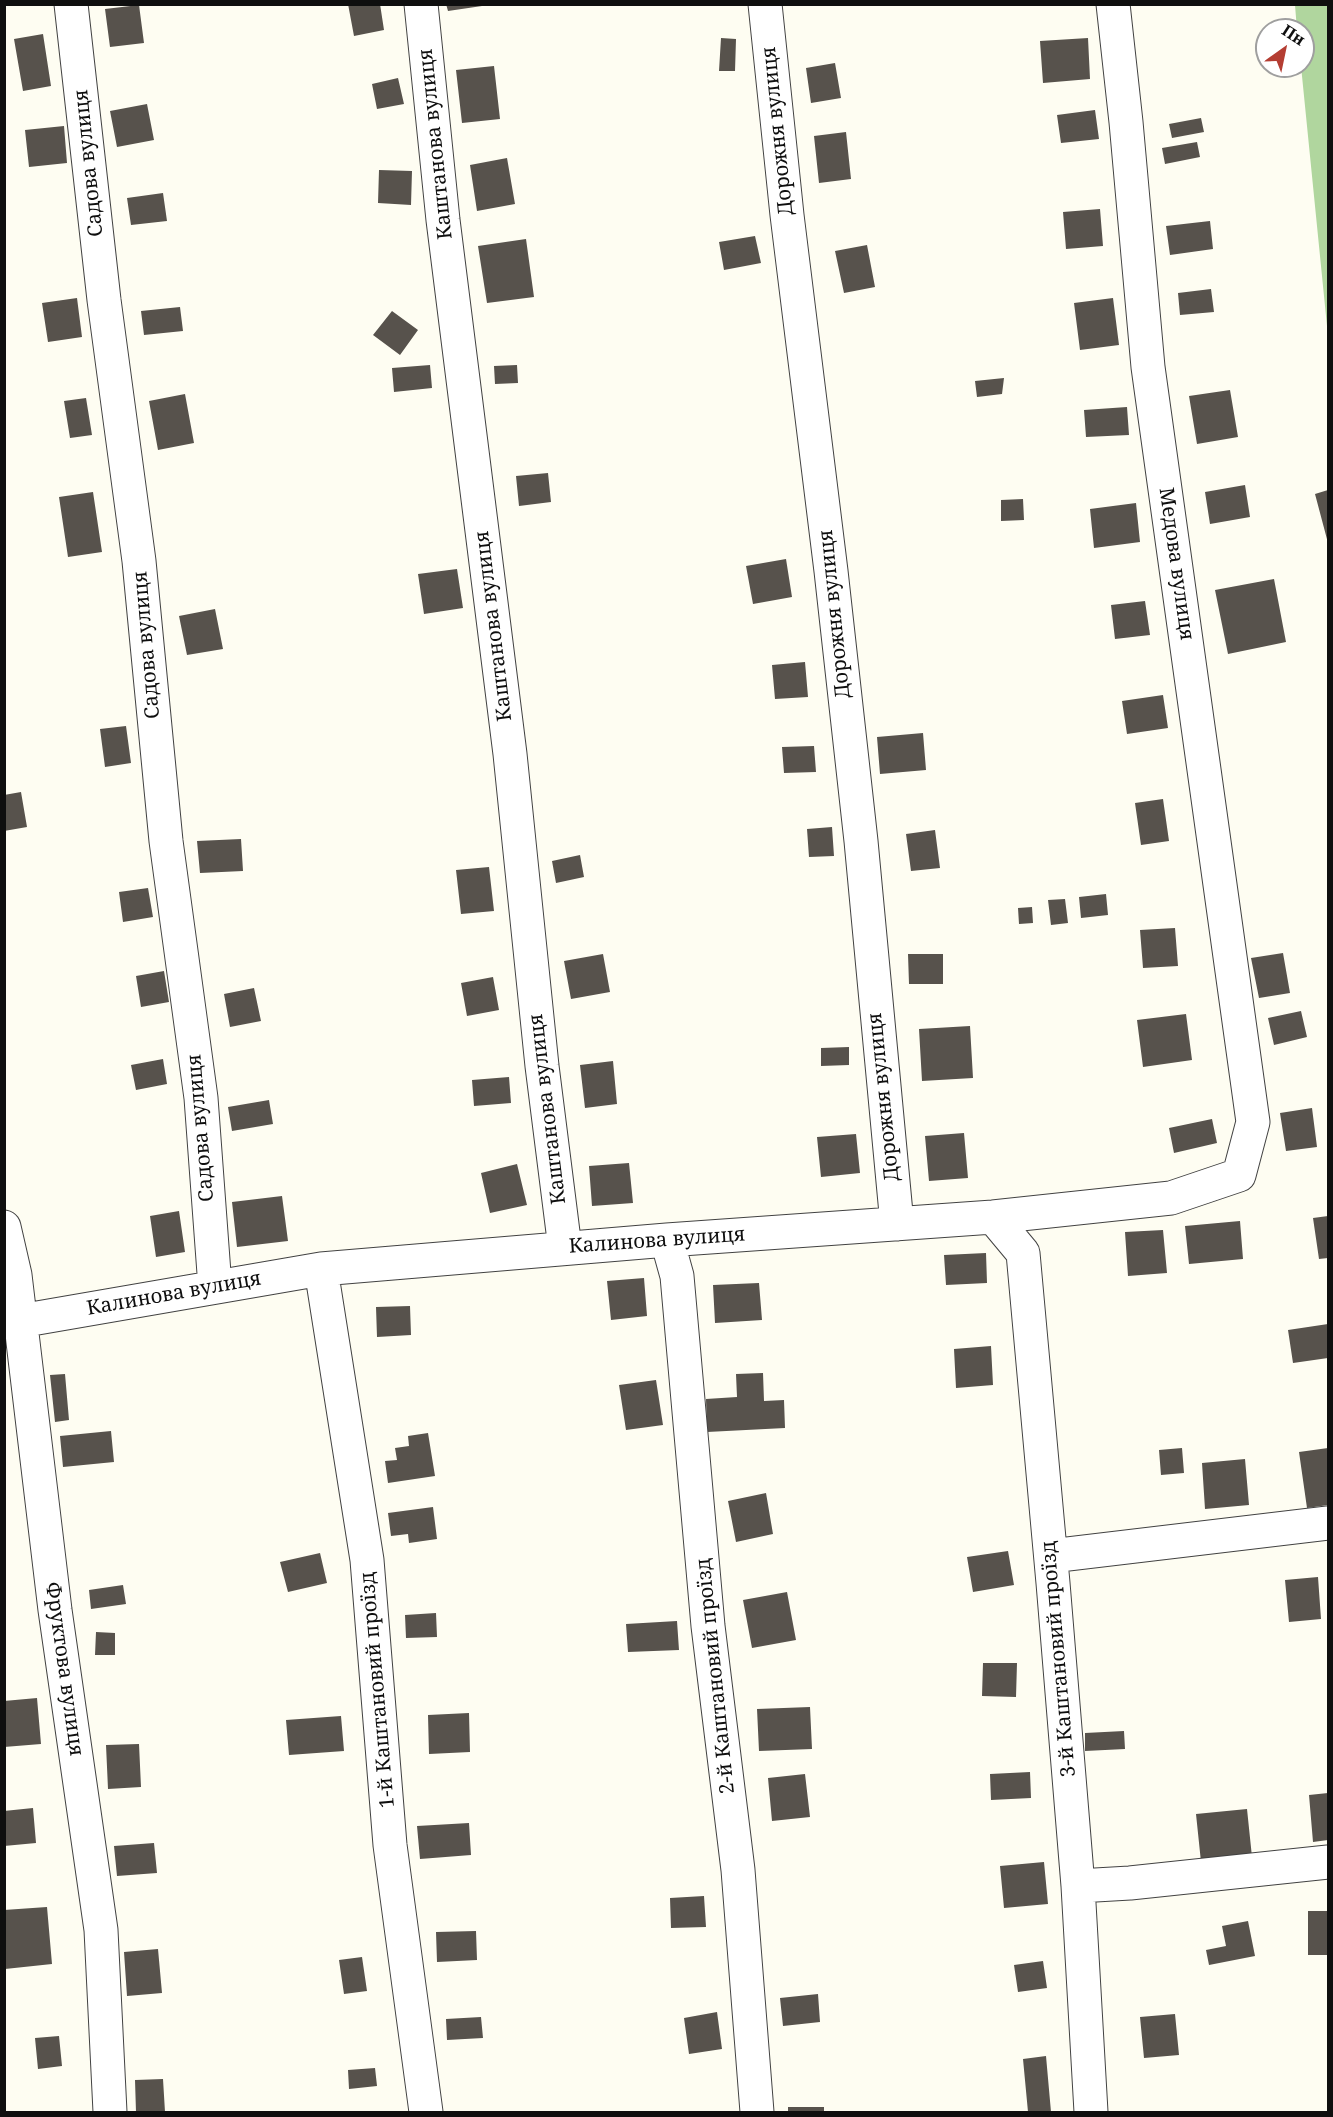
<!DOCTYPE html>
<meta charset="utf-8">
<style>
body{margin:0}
#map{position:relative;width:1333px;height:2117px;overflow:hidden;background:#fefdf2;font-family:"Noto Serif",serif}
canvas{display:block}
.frame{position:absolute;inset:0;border:6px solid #0f0f0f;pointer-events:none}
.north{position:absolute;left:1255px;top:18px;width:60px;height:60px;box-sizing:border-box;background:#fff;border:2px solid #9f9f9f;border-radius:50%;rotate:33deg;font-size:16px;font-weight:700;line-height:24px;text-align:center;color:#0f0f0f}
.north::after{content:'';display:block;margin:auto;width:21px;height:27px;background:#b43d32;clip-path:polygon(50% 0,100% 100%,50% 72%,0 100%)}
</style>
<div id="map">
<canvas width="1333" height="2117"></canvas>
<div class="frame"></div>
<div class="north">Пн</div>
</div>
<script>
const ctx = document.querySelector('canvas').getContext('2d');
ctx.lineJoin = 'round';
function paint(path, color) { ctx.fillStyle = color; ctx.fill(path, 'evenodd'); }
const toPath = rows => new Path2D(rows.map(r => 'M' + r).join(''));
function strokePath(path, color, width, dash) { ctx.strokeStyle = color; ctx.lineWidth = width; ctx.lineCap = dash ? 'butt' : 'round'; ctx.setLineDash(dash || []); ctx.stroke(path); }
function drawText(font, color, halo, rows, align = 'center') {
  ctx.font = font + ' "Noto Serif",serif'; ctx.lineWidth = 6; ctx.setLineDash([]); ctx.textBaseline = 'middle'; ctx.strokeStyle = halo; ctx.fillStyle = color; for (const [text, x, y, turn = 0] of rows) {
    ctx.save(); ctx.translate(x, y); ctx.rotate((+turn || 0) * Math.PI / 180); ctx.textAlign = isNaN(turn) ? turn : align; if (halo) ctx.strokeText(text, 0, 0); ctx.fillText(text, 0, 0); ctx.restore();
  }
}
paint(toPath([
 [1295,5,1328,5,1328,336,1301,66,1303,66,1303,30,1297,30]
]), '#b0d69e');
paint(toPath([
 [348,4,380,4,384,30,354,36],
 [446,4,482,4,482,6,448,11],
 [139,5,144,43,110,47,105,9],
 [43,34,51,86,23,91,14,39],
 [721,38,736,39,735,71,719,71],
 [1088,38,1090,79,1043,83,1040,41],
 [835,63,841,98,811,103,806,68],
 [494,66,500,119,462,123,456,70],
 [398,78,404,104,377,109,372,84],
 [147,104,154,140,117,147,110,111],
 [1095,110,1099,139,1061,143,1057,115],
 [1201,118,1204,132,1172,138,1169,124],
 [64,126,67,163,29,167,25,130],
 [846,132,851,179,819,183,814,136],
 [1197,142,1200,157,1165,164,1162,148],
 [507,158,515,204,477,211,470,165],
 [379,170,412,171,411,205,378,203],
 [163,193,167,221,131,225,127,198],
 [1100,209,1103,246,1066,249,1063,212],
 [1210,221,1213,249,1170,255,1166,226],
 [755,236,761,263,724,270,719,242],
 [526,239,534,297,487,303,478,246],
 [867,245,875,287,844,293,835,251],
 [1211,289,1214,312,1180,315,1178,293],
 [77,298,82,337,48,342,42,303],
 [1113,298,1119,345,1080,350,1074,303],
 [180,307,183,331,144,335,141,311],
 [392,311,418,330,400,355,373,335],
 [430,365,432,388,394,392,392,368],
 [517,365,518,383,495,384,494,366],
 [1004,378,1002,394,977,397,975,381],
 [1230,390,1238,437,1197,444,1189,396],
 [185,394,194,443,158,450,149,401],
 [86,398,92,435,70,438,64,401],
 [1127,407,1129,435,1086,437,1084,410],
 [548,473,551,502,519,506,516,476],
 [1245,485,1250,517,1210,524,1205,492],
 [1328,490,1328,543,1315,494],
 [93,492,102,552,68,557,59,497],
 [1023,499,1024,520,1001,521,1001,500],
 [1136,503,1140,542,1094,548,1090,509],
 [786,559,792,597,753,604,746,566],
 [457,569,463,608,424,614,418,574],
 [1274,579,1286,642,1228,654,1215,590],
 [1145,601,1150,635,1115,639,1111,605],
 [215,609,223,649,187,655,179,616],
 [805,662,808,697,775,699,772,665],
 [1163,695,1168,728,1127,734,1122,701],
 [126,726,131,763,105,767,100,729],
 [923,733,926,770,880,774,877,737],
 [814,746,816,772,784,773,782,747],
 [21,792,27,827,4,831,4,795],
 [1163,799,1169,841,1141,845,1135,803],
 [832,827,834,856,809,857,807,829],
 [935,830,940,868,911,871,906,834],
 [241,839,243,871,200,873,197,841],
 [580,855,584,877,556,883,552,861],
 [489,867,494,911,461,914,456,870],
 [148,888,153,917,123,922,119,892],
 [1106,894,1108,915,1081,918,1079,897],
 [1065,899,1068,923,1051,925,1048,900],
 [1032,907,1033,923,1019,924,1018,908],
 [1175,928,1178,966,1143,968,1140,930],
 [1283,953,1290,993,1259,998,1251,958],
 [603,954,610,992,571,999,564,961],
 [908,954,943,954,943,984,909,984],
 [164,971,169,1002,141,1007,136,976],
 [493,977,499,1010,467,1016,461,983],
 [254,988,261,1021,230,1027,224,994],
 [1301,1011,1307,1037,1274,1045,1268,1018],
 [1186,1014,1192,1060,1143,1067,1137,1020],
 [970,1026,973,1078,922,1081,919,1029],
 [849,1047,849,1065,821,1066,821,1048],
 [163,1059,167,1084,136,1090,131,1065],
 [613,1061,617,1104,585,1108,580,1065],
 [509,1077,511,1103,474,1106,472,1080],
 [269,1100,273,1124,232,1131,228,1107],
 [1312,1108,1317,1147,1286,1151,1280,1113],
 [1212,1119,1217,1143,1174,1153,1169,1128],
 [964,1133,968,1178,929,1181,925,1136],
 [856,1134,860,1173,821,1177,817,1137],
 [629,1163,633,1203,592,1206,589,1166],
 [517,1164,527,1205,490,1213,481,1173],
 [282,1196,288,1241,237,1247,232,1202],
 [179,1211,185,1252,156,1257,150,1216],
 [1328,1216,1328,1258,1319,1259,1313,1218],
 [1240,1221,1243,1259,1189,1264,1185,1226],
 [1163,1230,1167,1273,1128,1276,1125,1232],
 [986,1253,987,1283,946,1285,944,1255],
 [644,1278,647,1316,611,1320,607,1281],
 [759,1283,762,1320,715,1323,713,1285],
 [410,1306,411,1335,377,1337,376,1307],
 [1328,1324,1328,1358,1293,1363,1288,1330],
 [991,1346,993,1385,956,1388,954,1349],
 [763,1373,764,1401,784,1400,785,1428,707,1432,706,1399,737,1397,736,1374],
 [65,1374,69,1420,55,1422,50,1375],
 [656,1380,663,1425,626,1430,619,1385],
 [111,1431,114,1462,63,1467,60,1436],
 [428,1433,435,1476,388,1483,385,1461,397,1460,395,1448,409,1446,408,1436],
 [1182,1448,1184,1473,1161,1475,1159,1450],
 [1328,1448,1328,1505,1307,1508,1299,1452],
 [1245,1459,1249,1505,1205,1509,1202,1463],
 [766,1493,773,1534,736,1542,728,1501],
 [433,1507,437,1539,409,1543,408,1534,391,1536,388,1513],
 [1008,1551,1014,1585,973,1592,967,1557],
 [320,1553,327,1583,288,1592,280,1562],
 [1318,1577,1321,1619,1289,1622,1285,1580],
 [123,1585,126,1604,91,1609,89,1590],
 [787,1592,796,1640,752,1648,743,1600],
 [436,1613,437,1637,406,1638,405,1615],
 [677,1621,679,1650,628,1652,626,1624],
 [96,1632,115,1633,115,1655,95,1655],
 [983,1663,1017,1663,1016,1697,982,1696],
 [37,1698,41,1744,4,1747,4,1701],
 [810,1707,812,1749,759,1751,757,1709],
 [469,1713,470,1752,429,1754,428,1715],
 [341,1716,344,1751,289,1755,286,1720],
 [1124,1731,1125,1749,1085,1751,1085,1733],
 [139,1744,141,1787,108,1789,106,1745],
 [1030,1772,1031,1798,991,1800,990,1774],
 [805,1774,810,1817,772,1821,768,1778],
 [1328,1793,1328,1840,1313,1842,1309,1795],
 [33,1808,36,1843,4,1846,4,1811],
 [1247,1809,1252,1857,1201,1862,1196,1814],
 [469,1823,471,1855,420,1859,417,1826],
 [154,1843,157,1873,117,1876,114,1846],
 [1044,1862,1048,1904,1004,1908,1000,1866],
 [704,1896,706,1927,671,1928,670,1898],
 [47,1907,52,1964,5,1969,4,1910],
 [1308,1911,1328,1911,1328,1955,1308,1955],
 [1248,1921,1255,1956,1209,1965,1206,1950,1226,1946,1222,1926],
 [476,1931,477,1960,437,1962,436,1932],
 [158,1949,162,1993,127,1996,124,1952],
 [362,1957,367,1991,344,1994,339,1960],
 [1043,1961,1047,1988,1018,1992,1014,1965],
 [818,1994,820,2022,783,2026,780,1998],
 [717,2012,722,2049,689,2054,684,2018],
 [1175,2014,1179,2055,1144,2058,1140,2017],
 [481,2017,483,2038,447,2040,446,2019],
 [59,2036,62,2066,38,2069,35,2038],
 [1046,2056,1051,2112,1028,2112,1023,2059],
 [375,2068,377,2086,349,2089,348,2070],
 [163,2079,165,2112,136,2112,135,2080],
 [788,2107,824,2107,824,2112,788,2112]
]), '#57524c');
const minor = toPath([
 [71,4,104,300,139,561,166,841,201,1098,215,1287],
 [421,4,443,220,510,754,542,1066,565,1248],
 [765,4,787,215,831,571,861,841,897,1224],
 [993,1217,1023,1253,1053,1583,1078,1886,1091,2112],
 [4,1227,15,1275,55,1610,101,1930,110,2112],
 [667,1240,677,1276,708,1626,738,1870,757,2112],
 [321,1269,367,1560,390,1845,426,2112],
 [20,1321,321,1269,667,1240,993,1217,1171,1198,1239,1175,1253,1122,1148,367,1126,122,1113,4],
 [1051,1556,1328,1523],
 [1078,1886,1130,1883,1328,1862]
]);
strokePath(minor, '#424242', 35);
strokePath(minor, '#fff', 33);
drawText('20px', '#0f0f0f', '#fff', [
 ["Дорожня вулиця",778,131,-96],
 ["Каштанова вулиця",436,144,-96],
 ["Садова вулиця",89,163,-96],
 ["Медова вулиця",1176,564,82],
 ["Дорожня вулиця",835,614,-96],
 ["Каштанова вулиця",494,626,-97],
 ["Садова вулиця",147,645,-95],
 ["Дорожня вулиця",884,1097,-96],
 ["Каштанова вулиця",548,1109,-97],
 ["Садова вулиця",201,1128,-95],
 ["Калинова вулиця",657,1241,-4],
 ["Калинова вулиця",174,1294,-10],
 ["3-й Каштановий проїзд",1059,1659,-95],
 ["Фруктова вулиця",64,1669,82],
 ["2-й Каштановий проїзд",716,1676,-96],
 ["1-й Каштановий проїзд",378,1690,-95]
]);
</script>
